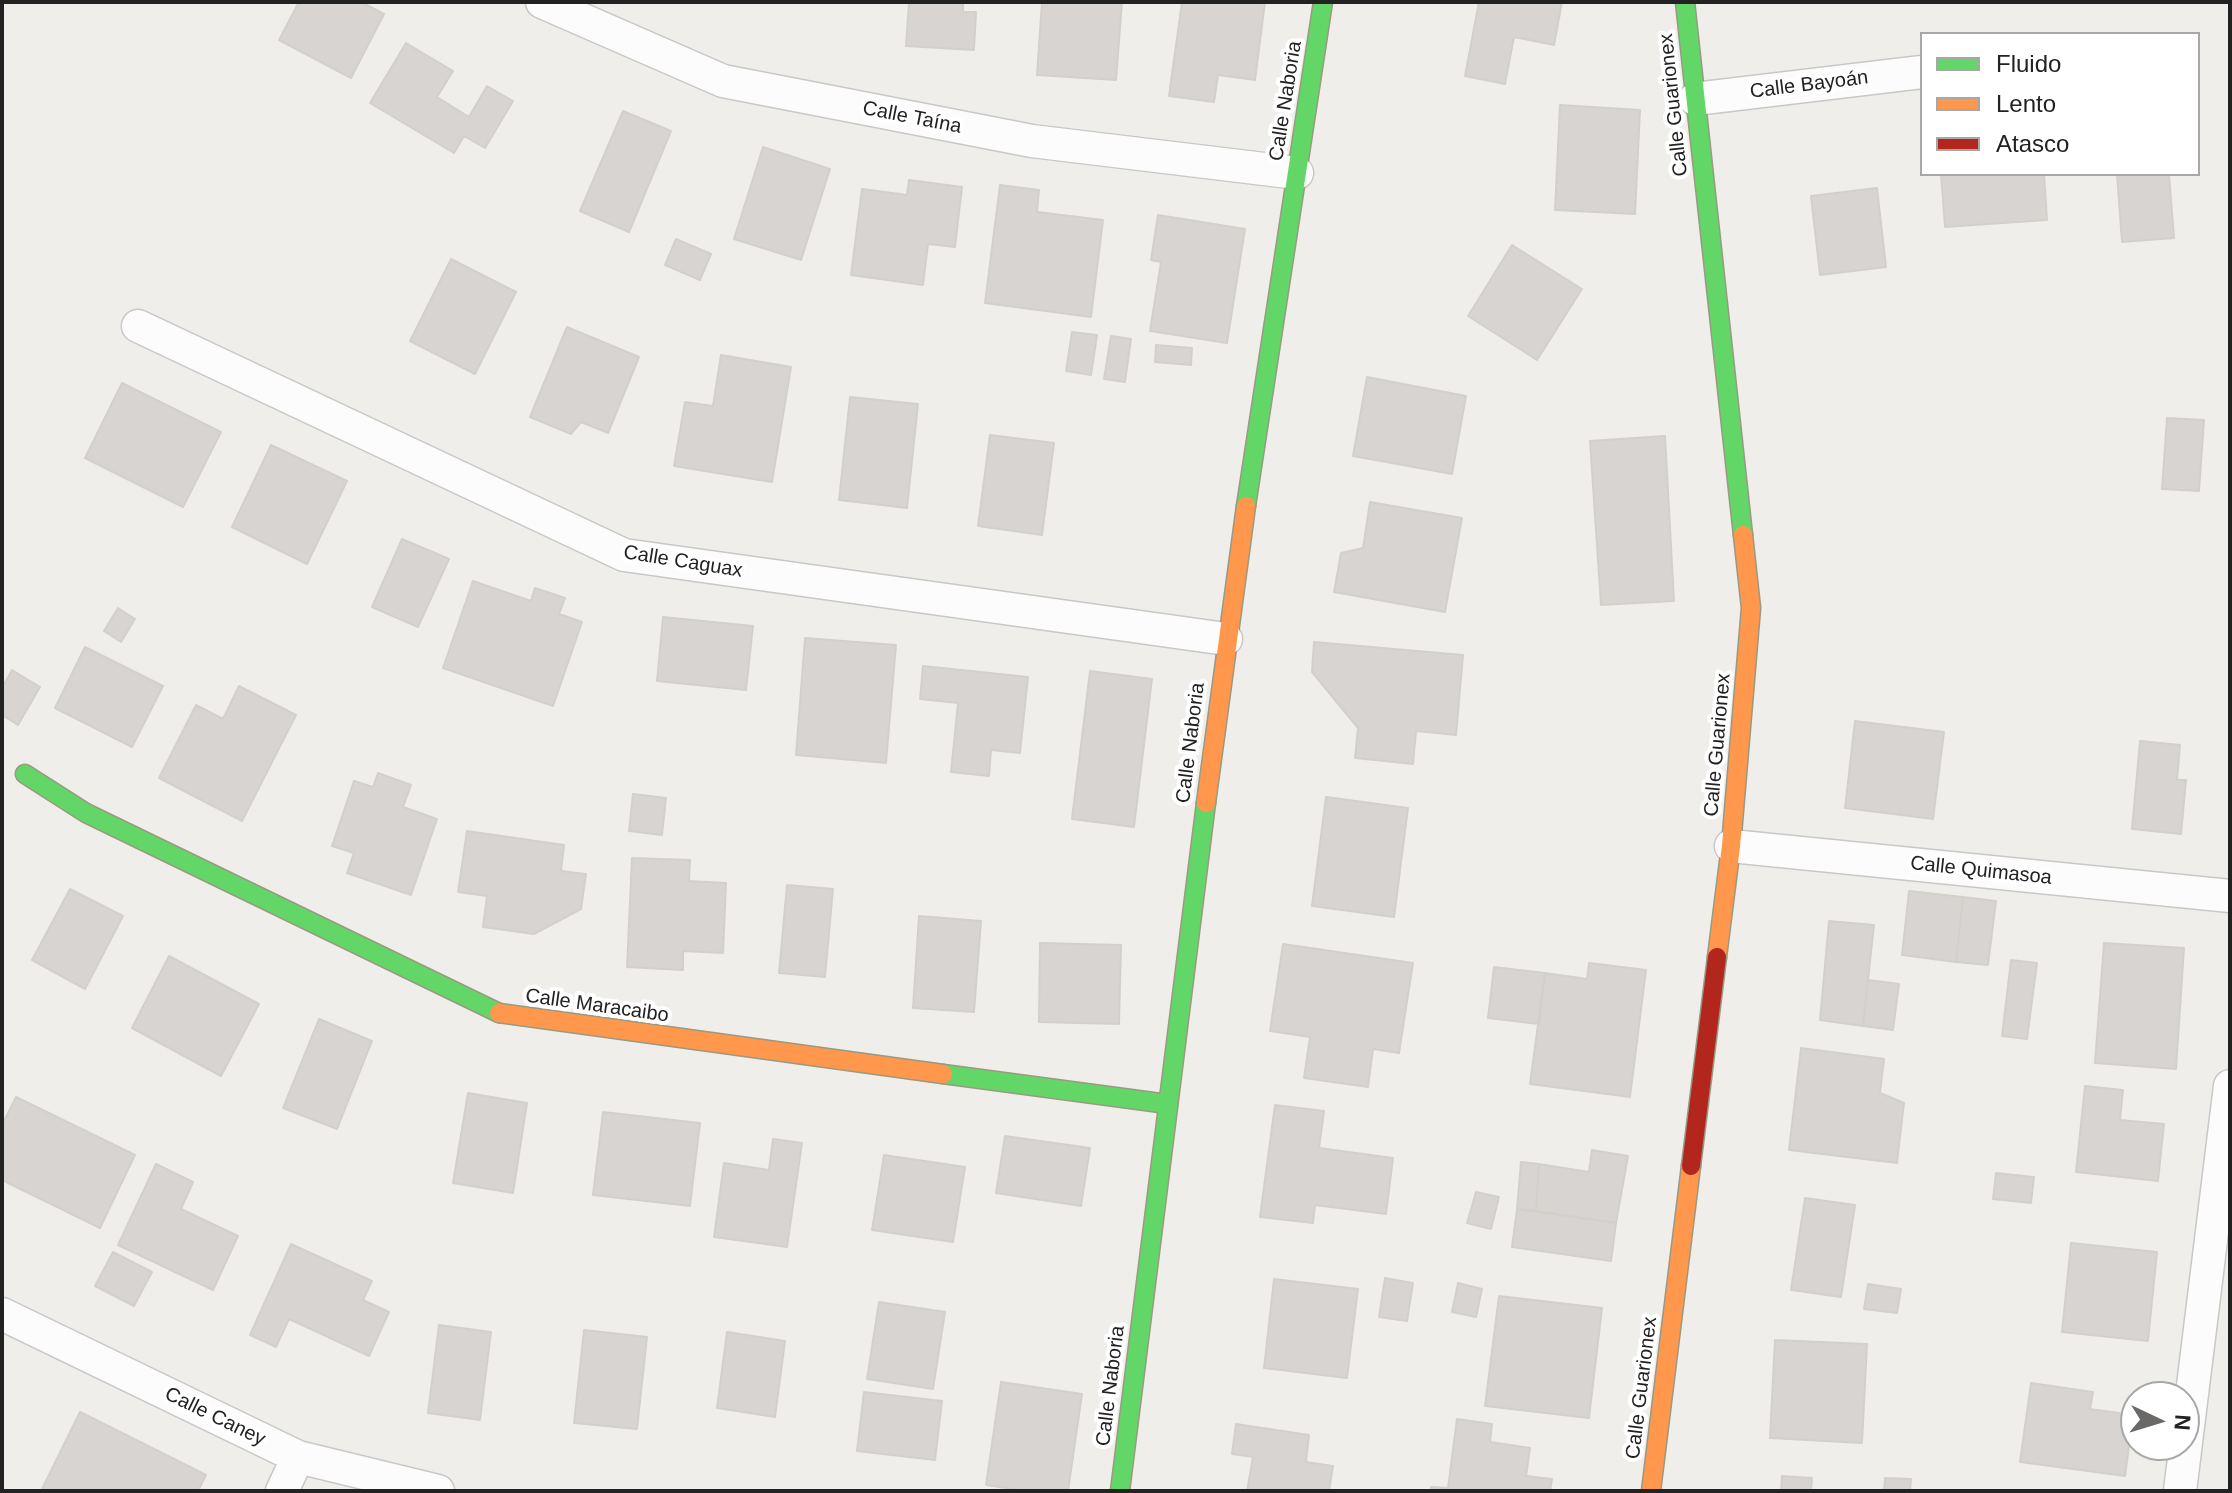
<!DOCTYPE html>
<meta charset="utf-8">
<style>
body{margin:0}
#map{position:relative;width:2232px;height:1493px;overflow:hidden;background:#f0eeeb;font-family:Helvetica,sans-serif}
canvas{display:block}
.frame{position:absolute;inset:0;border:4px solid #222;pointer-events:none}
.legend{position:absolute;left:1920px;top:32px;width:280px;height:144px;box-sizing:border-box;background:#fff;border:2px solid #a7a7a7;margin:0;padding:10px 14px;list-style:none;font-size:24px;color:#222}
.legend li{display:flex;align-items:center;gap:16px;height:40px}
.legend b{width:40px;border:2px solid #a7a7a7}
.north{position:absolute;left:2120px;top:1381px;width:80px;height:80px;box-sizing:border-box;background:#fff;border:2px solid #a7a7a7;border-radius:50%;rotate:94deg;font-size:22px;font-weight:700;line-height:32px;text-align:center;color:#222}
.north::after{content:'';display:block;margin:auto;width:28px;height:36px;background:#6a6968;clip-path:polygon(50% 0,100% 100%,50% 72%,0 100%)}
</style>
<div id="map">
<canvas width="2232" height="1493"></canvas>
<div class="frame"></div>
<ul class="legend">
<li><b style="height:10px;background:#63d668"></b>Fluido</li>
<li><b style="height:10px;background:#ff974d"></b>Lento</li>
<li><b style="height:10px;background:#b3261e"></b>Atasco</li>
</ul>
<div class="north">N</div>
</div>
<script>
const ctx = document.querySelector('canvas').getContext('2d');
ctx.lineJoin = 'round';
function paint(path, color) { ctx.fillStyle = color; ctx.fill(path, 'evenodd'); }
const toPath = rows => new Path2D(rows.map(r => 'M' + r).join(''));
function strokePath(path, color, width, dash) { ctx.strokeStyle = color; ctx.lineWidth = width; ctx.lineCap = dash ? 'butt' : 'round'; ctx.setLineDash(dash || []); ctx.stroke(path); }
function drawText(font, color, halo, rows, align = 'center') {
  ctx.font = font + ' Helvetica,sans-serif'; ctx.lineWidth = 8; ctx.setLineDash([]); ctx.textBaseline = 'middle'; ctx.strokeStyle = halo; ctx.fillStyle = color; for (const [text, x, y, turn = 0] of rows) {
    ctx.save(); ctx.translate(x, y); ctx.rotate((+turn || 0) * Math.PI / 180); ctx.textAlign = isNaN(turn) ? turn : align; if (halo) ctx.strokeText(text, 0, 0); ctx.fillText(text, 0, 0); ctx.restore();
  }
}
const building = toPath([
 [299,2,361,2,384,14,351,78,279,40,299,2],
 [909,2,963,2,963,12,976,12,974,50,906,46,909,2],
 [1042,2,1122,2,1116,80,1037,75,1042,2],
 [1182,2,1265,2,1255,80,1218,75,1214,102,1169,96,1182,2],
 [1479,2,1562,2,1554,45,1514,37,1505,84,1465,76,1479,2],
 [406,43,453,71,437,97,469,117,487,86,513,101,485,148,464,136,454,153,370,103,406,43],
 [1560,105,1640,110,1635,214,1555,210,1560,105],
 [623,111,671,131,629,232,580,211,623,111],
 [763,147,830,169,801,260,734,239,763,147],
 [1941,174,2044,174,2047,220,1945,227,1941,174],
 [2117,174,2169,174,2174,238,2122,242,2117,174],
 [909,180,962,187,955,247,928,244,923,285,851,275,862,189,907,195,909,180],
 [1000,185,1039,190,1037,212,1103,220,1091,317,985,303,1000,185],
 [1877,188,1886,267,1820,275,1811,196,1877,188],
 [1158,215,1245,229,1227,343,1150,331,1161,262,1151,260,1158,215],
 [676,239,711,254,700,280,665,265,676,239],
 [1512,245,1582,289,1537,360,1468,316,1512,245],
 [451,259,516,292,475,374,410,341,451,259],
 [567,327,639,357,608,433,581,422,571,434,530,417,567,327],
 [1072,332,1097,335,1091,375,1066,371,1072,332],
 [1111,336,1131,339,1125,382,1104,379,1111,336],
 [1156,345,1192,348,1191,365,1155,362,1156,345],
 [721,355,791,367,772,482,674,466,685,402,713,406,721,355],
 [1367,377,1466,396,1452,474,1353,456,1367,377],
 [122,383,221,432,183,507,85,458,122,383],
 [850,397,918,404,907,508,839,500,850,397],
 [2167,418,2204,420,2199,491,2162,489,2167,418],
 [990,435,1054,443,1042,535,978,526,990,435],
 [1665,436,1674,601,1601,605,1590,441,1665,436],
 [271,445,347,481,307,564,232,527,271,445],
 [1370,502,1462,518,1445,612,1334,592,1341,553,1363,548,1370,502],
 [402,539,449,559,418,627,372,607,402,539],
 [473,581,531,601,535,588,565,598,559,614,582,622,553,706,443,668,473,581],
 [118,608,135,619,121,642,104,631,118,608],
 [663,617,753,626,746,690,657,681,663,617],
 [805,638,896,645,886,763,796,755,805,638],
 [1314,642,1463,655,1456,735,1416,731,1413,764,1355,758,1358,728,1312,672,1314,642],
 [85,647,163,686,132,747,55,708,85,647],
 [923,666,1028,677,1020,753,991,750,989,776,951,772,958,703,920,699,923,666],
 [12,670,40,687,18,725,2,715,2,688,12,670],
 [1090,671,1152,679,1134,827,1072,819,1090,671],
 [239,686,296,715,242,821,159,778,196,705,223,719,239,686],
 [1855,721,1944,732,1933,819,1845,808,1855,721],
 [2140,741,2180,745,2177,780,2186,780,2181,834,2132,829,2140,741],
 [378,773,411,785,403,807,437,819,411,895,347,873,354,853,332,846,354,781,373,787,378,773],
 [633,794,666,798,662,835,629,831,633,794],
 [1326,797,1408,808,1394,917,1312,906,1326,797],
 [467,831,564,845,561,871,586,874,581,909,534,934,483,927,487,896,458,892,467,831],
 [632,858,690,860,689,881,726,883,723,953,683,951,683,970,627,967,632,858],
 [787,885,833,889,825,977,779,973,787,885],
 [70,889,123,916,85,989,32,960,70,889],
 [1909,891,1963,897,1956,962,1902,955,1909,891],
 [1963,897,1996,901,1988,965,1956,962,1963,897],
 [919,916,981,921,974,1012,913,1008,919,916],
 [1829,921,1874,925,1863,1026,1820,1020,1829,921],
 [1040,943,1121,945,1119,1024,1039,1022,1040,943],
 [2104,943,2184,948,2176,1069,2095,1063,2104,943],
 [1283,944,1413,963,1399,1053,1373,1049,1368,1087,1304,1078,1310,1037,1270,1031,1283,944],
 [169,956,259,1004,221,1076,132,1028,169,956],
 [2011,960,2037,963,2027,1039,2002,1036,2011,960],
 [1589,963,1646,970,1630,1097,1530,1084,1545,973,1587,979,1589,963],
 [1494,967,1545,973,1539,1024,1488,1018,1494,967],
 [1868,980,1899,984,1893,1030,1863,1026,1868,980],
 [319,1019,372,1041,337,1129,283,1108,319,1019],
 [1801,1048,1884,1059,1880,1093,1904,1103,1897,1163,1789,1150,1801,1048],
 [2085,1086,2123,1090,2120,1120,2164,1124,2158,1181,2076,1172,2085,1086],
 [468,1093,527,1103,513,1193,453,1183,468,1093],
 [16,1097,135,1155,100,1228,2,1180,2,1125,16,1097],
 [1275,1105,1324,1111,1319,1148,1393,1158,1386,1214,1315,1205,1313,1223,1260,1217,1275,1105],
 [603,1112,700,1123,690,1206,593,1195,603,1112],
 [1005,1136,1090,1148,1081,1206,996,1193,1005,1136],
 [773,1139,802,1143,787,1247,714,1237,724,1163,769,1170,773,1139],
 [1592,1150,1628,1156,1616,1223,1536,1211,1539,1164,1589,1172,1592,1150],
 [884,1155,965,1167,953,1242,872,1230,884,1155],
 [1521,1162,1539,1164,1536,1211,1517,1209,1521,1162],
 [156,1164,193,1182,181,1209,238,1236,213,1290,118,1245,156,1164],
 [1996,1173,2034,1177,2031,1203,1993,1199,1996,1173],
 [1476,1192,1499,1197,1491,1229,1467,1223,1476,1192],
 [1805,1198,1855,1205,1841,1297,1791,1290,1805,1198],
 [1517,1209,1616,1223,1611,1261,1512,1247,1517,1209],
 [2071,1243,2157,1252,2148,1341,2062,1332,2071,1243],
 [291,1244,372,1281,363,1300,389,1312,369,1356,289,1319,276,1347,250,1335,291,1244],
 [113,1252,152,1272,134,1306,95,1286,113,1252],
 [1385,1278,1413,1283,1407,1321,1379,1317,1385,1278],
 [1274,1279,1358,1289,1347,1378,1264,1368,1274,1279],
 [1458,1283,1482,1289,1476,1317,1452,1312,1458,1283],
 [1868,1284,1901,1289,1897,1313,1864,1309,1868,1284],
 [1499,1296,1602,1308,1589,1418,1485,1406,1499,1296],
 [879,1302,945,1312,933,1389,867,1379,879,1302],
 [439,1325,491,1332,480,1420,428,1413,439,1325],
 [584,1330,647,1337,637,1429,574,1423,584,1330],
 [727,1332,785,1341,775,1417,717,1408,727,1332],
 [1775,1340,1867,1344,1862,1443,1770,1438,1775,1340],
 [1001,1382,1082,1394,1068,1491,1026,1491,986,1485,1001,1382],
 [2031,1383,2093,1392,2090,1409,2133,1415,2125,1476,2020,1462,2031,1383],
 [864,1392,942,1401,935,1460,857,1451,864,1392],
 [80,1412,206,1475,198,1491,41,1491,80,1412],
 [1457,1419,1492,1424,1490,1442,1530,1448,1526,1476,1552,1479,1550,1491,1431,1491,1431,1487,1448,1488,1457,1419],
 [1236,1424,1309,1435,1306,1462,1333,1466,1329,1491,1247,1491,1253,1457,1232,1454,1236,1424],
 [1782,1476,1812,1478,1811,1491,1781,1491,1782,1476],
 [1885,1478,1911,1479,1910,1491,1884,1491,1885,1478]
]);
paint(building, '#d7d4d2');
strokePath(building, '#d3d0cc', 2);
const street = toPath([
 [542,2,723,81,1032,141,1297,173],
 [1695,99,1922,72],
 [138,326,624,555,1226,639],
 [1731,846,2230,896],
 [2,1314,298,1457,438,1491],
 [282,1491,298,1457],
 [2180,1491,2230,1086]
]);
const fast = toPath([
 [1685,2,1743,535],
 [1246,506,1323,2],
 [25,774,86,813,499,1013],
 [943,1074,1168,1104],
 [1120,1491,1206,803]
]);
const slow = toPath([
 [1206,803,1246,506],
 [1717,957,1731,846,1751,608,1743,535],
 [499,1013,943,1074],
 [1651,1491,1691,1166]
]);
const jam = toPath([
 [1691,1166,1717,957]
]);
strokePath(street, '#c9c8c7', 35);
strokePath(fast, '#999a82', 21);
strokePath(slow, '#999a82', 21);
strokePath(jam, '#999a82', 21);
strokePath(street, '#fdfcfc', 32);
strokePath(fast, '#63d668', 18);
strokePath(slow, '#ff974d', 18);
strokePath(jam, '#b3261e', 18);
drawText('20px', '#222', '#fff', [
 ["Calle Bayoán",1809,85,-7],
 ["Calle Naboria",1286,101,-81],
 ["Calle Guarionex",1674,105,-96],
 ["Calle Taína",912,118,11],
 ["Calle Caguax",683,562,9],
 ["Calle Naboria",1191,743,-83],
 ["Calle Guarionex",1718,745,-85],
 ["Calle Quimasoa",1981,871,6],
 ["Calle Maracaibo",597,1006,8],
 ["Calle Naboria",1111,1386,-83],
 ["Calle Guarionex",1642,1388,-83],
 ["Calle Caney",215,1417,26]
]);
</script>
